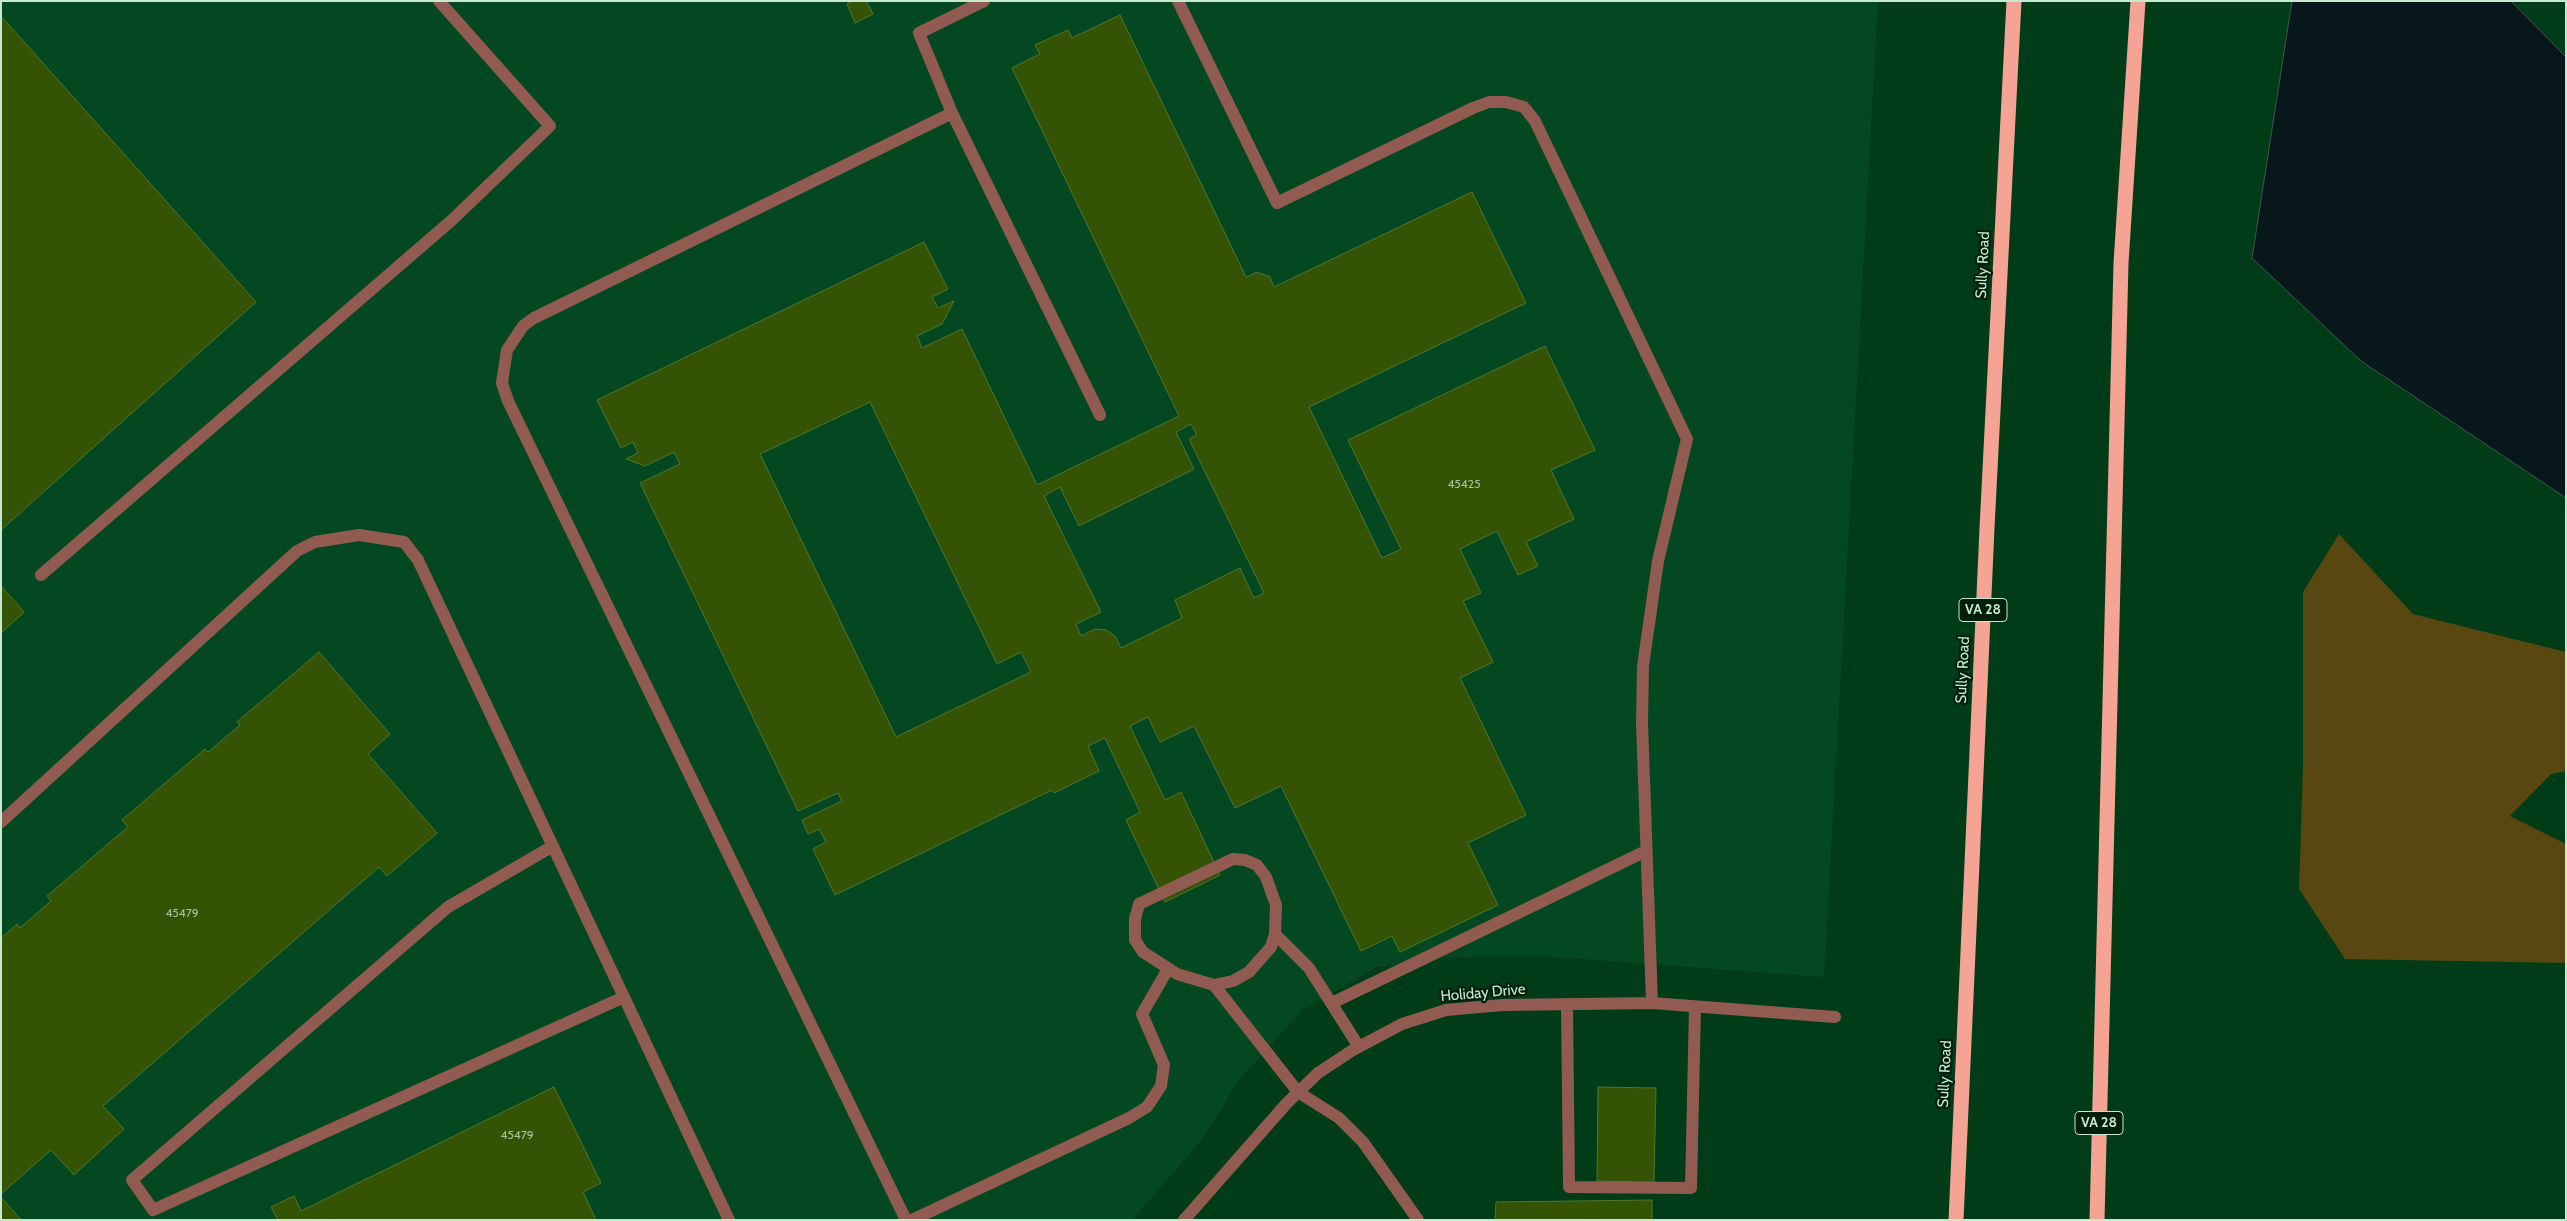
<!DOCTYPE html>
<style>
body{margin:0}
#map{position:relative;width:2567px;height:1221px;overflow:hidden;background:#003c18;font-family:Cabin,sans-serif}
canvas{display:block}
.frame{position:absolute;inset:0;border:2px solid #c7eace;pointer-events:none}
</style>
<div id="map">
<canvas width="2567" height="1221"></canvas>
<div class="frame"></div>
</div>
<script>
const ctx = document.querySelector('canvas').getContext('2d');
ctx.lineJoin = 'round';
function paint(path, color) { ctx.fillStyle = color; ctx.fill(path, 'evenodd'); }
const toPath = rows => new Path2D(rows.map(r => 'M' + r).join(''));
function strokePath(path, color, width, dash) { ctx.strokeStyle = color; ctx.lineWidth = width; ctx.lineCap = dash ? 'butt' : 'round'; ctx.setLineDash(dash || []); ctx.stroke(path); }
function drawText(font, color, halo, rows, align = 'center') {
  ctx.font = font + ' Cabin,sans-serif'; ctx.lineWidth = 4.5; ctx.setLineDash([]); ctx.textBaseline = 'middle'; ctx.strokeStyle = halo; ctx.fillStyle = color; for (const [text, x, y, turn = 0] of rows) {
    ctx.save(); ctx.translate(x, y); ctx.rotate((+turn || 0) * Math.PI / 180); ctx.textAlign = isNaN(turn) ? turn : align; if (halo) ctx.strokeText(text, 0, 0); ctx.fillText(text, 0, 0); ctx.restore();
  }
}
paint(toPath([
 [1,1,1878,1,1824,977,1555,957,1456,957,1377,967,1301,1011,1239,1080,1200,1142,1132,1220,1,1220]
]), '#044821');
paint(toPath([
 [2339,534,2413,614,2566,652,2566,771,2551,774,2510,816,2566,844,2566,963,2345,959,2299,889,2303,766,2303,592]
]), '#584710');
const water = toPath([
 [2292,1,2511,1,2566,57,2566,498,2361,361,2252,258,2292,1]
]);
paint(water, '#08171a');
strokePath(water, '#415650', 1);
const building = toPath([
 [852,1,866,1,873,14,855,23,847,4,852,1],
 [1120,15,1246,277,1257,272,1270,277,1274,287,1472,192,1526,303,1309,407,1382,558,1401,549,1348,440,1545,346,1595,450,1551,470,1574,519,1526,542,1538,566,1518,575,1497,531,1460,549,1481,593,1463,601,1493,662,1460,678,1526,815,1468,843,1498,905,1400,952,1392,936,1361,951,1281,786,1235,808,1194,726,1160,742,1148,717,1130,726,1165,800,1181,792,1220,875,1165,902,1126,820,1140,812,1105,738,1088,746,1099,771,1054,793,1052,790,835,895,813,849,826,842,819,829,808,834,802,820,842,801,838,793,798,811,640,483,680,464,674,452,645,466,626,459,638,453,633,442,621,448,597,400,924,242,948,289,932,297,938,308,954,301,942,324,917,336,922,348,962,329,1037,485,1179,416,1012,68,1040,54,1035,45,1068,30,1072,38,1120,15],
 [870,402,997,664,1021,652,1031,672,896,737,760,454,870,402],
 [1191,424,1197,435,1189,439,1264,593,1254,598,1240,568,1175,600,1182,618,1121,648,1115,636,1106,630,1095,629,1081,636,1076,624,1101,612,1044,496,1060,487,1079,526,1194,469,1176,432,1191,424],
 [1,16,256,302,1,530,1,16],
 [1,586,24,612,1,633,1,586],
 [319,652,390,734,368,754,437,833,387,876,379,867,103,1106,124,1129,74,1175,51,1150,1,1194,1,938,17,924,20,928,51,901,47,896,128,827,122,820,205,749,208,752,240,725,237,722,319,652],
 [554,1087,601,1183,583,1192,596,1220,278,1220,271,1207,294,1196,301,1211,554,1087],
 [1598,1087,1656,1088,1654,1182,1597,1181,1598,1087],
 [1,1197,21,1220,1,1220,1,1197],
 [1652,1200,1652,1220,1495,1220,1496,1202,1652,1200]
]);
paint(building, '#345304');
strokePath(building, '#53752d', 1);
strokePath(toPath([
 [1178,1,1277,203,1473,108,1489,102,1506,102,1524,107,1535,121,1687,439,1658,561,1643,666,1642,723,1652,1003],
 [952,113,919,33,984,1],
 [41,575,452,220,550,126,439,1],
 [1,822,297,551,315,542,359,535,404,542,418,560,729,1220],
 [553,846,448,907,132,1180,153,1210,624,997],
 [1275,934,1309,968,1359,1047],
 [1214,985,1233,981,1249,972,1271,947,1275,934,1276,905,1266,877,1257,865,1245,860,1233,859,1139,904,1135,919,1135,940,1143,952,1177,974,1214,985,1298,1092,1339,1118,1363,1142,1418,1220],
 [1332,1003,1646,851],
 [1567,1004,1569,1187,1691,1188,1695,1007],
 [906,1220,508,401,502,383,507,350,523,326,534,318,952,113,1100,415],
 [912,1220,1129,1118,1147,1107,1161,1086,1164,1065,1142,1014,1168,969],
 [1184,1220,1287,1103,1318,1073,1353,1050,1402,1024,1446,1010,1503,1005,1652,1003,1835,1017]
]), '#915b51', 12);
strokePath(toPath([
 [1956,1220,1987,528,2014,1],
 [2097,1220,2121,263,2138,1]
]), '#f4a395', 15);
drawText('12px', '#a2c49c', null, [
 ["45425",1464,484],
 ["45479",182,913],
 ["45479",517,1135]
]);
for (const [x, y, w] of [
 [1983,610,48],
 [2099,1123,48]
]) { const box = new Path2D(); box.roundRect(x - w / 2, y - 11.5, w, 23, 4); ctx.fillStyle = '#021f0b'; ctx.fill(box); strokePath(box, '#c7eace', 1); }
drawText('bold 14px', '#c7eace', null, [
 ["VA 28",1983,610],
 ["VA 28",2099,1123]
]);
drawText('15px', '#c7eace', '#021f0b', [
 ["Sully Road",1983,265,-87],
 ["Sully Road",1963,670,-87],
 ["Holiday Drive",1483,993,-5],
 ["Sully Road",1945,1074,-87]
]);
</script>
